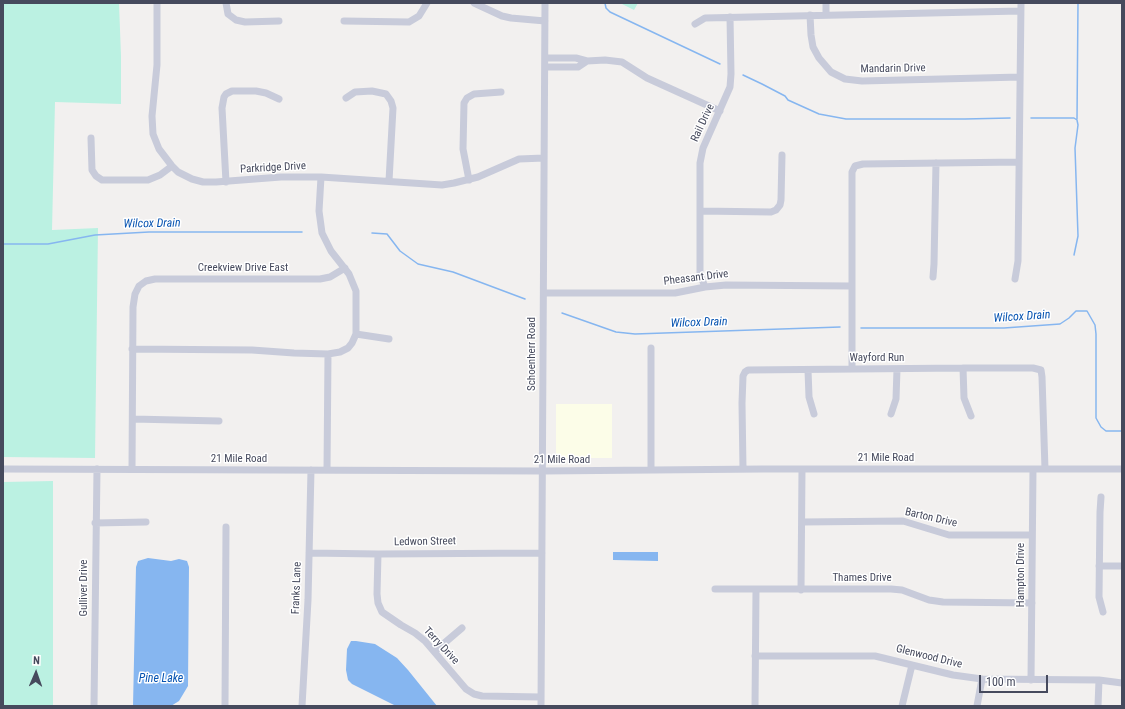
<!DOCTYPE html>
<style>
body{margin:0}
#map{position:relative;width:1125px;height:709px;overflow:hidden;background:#f2f0ef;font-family:"Roboto Condensed",sans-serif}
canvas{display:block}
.frame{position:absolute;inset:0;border:4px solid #464a5d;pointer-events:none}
.north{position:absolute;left:16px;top:653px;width:40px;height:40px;-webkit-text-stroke:3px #fff;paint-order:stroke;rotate:2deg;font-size:11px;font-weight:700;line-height:16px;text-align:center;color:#464a5d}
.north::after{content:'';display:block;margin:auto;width:14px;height:18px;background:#464a5d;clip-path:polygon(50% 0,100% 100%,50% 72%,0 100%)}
.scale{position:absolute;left:979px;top:675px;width:69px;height:18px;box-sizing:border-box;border:2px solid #464a5d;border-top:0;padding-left:5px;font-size:12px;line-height:14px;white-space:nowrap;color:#464a5d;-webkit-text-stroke:3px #fff;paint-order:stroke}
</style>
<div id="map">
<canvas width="1125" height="709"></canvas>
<div class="frame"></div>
<div class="north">N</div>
<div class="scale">100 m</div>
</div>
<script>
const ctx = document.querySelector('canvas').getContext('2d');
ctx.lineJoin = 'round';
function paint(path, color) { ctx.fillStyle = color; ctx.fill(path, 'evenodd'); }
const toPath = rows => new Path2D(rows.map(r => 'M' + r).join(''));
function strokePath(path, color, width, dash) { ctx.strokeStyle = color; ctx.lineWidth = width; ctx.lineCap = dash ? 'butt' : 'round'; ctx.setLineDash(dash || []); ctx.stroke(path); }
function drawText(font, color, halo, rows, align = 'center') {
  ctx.font = font + ' "Roboto Condensed",sans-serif'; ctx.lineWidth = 3; ctx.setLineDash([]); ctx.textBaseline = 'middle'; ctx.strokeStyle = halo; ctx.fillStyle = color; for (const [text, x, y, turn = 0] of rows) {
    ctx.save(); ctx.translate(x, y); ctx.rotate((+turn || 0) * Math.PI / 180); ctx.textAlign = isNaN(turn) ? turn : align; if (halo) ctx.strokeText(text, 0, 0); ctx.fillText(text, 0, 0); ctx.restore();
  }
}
paint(toPath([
 [556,404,612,404,612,458,556,458]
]), '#fcfde8');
paint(toPath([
 [3,3,119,3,121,56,121,104,55,102,52,230,98,228,95,458,3,457],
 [620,3,638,3,634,10],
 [53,481,53,706,3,706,3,482]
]), '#bbf1e2');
paint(toPath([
 [613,552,658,552,658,561,613,560],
 [148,558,171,561,179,559,187,561,189,567,188,686,179,701,171,706,133,706,136,567,138,561],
 [351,641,356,641,375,644,397,658,408,670,437,706,396,706,352,684,348,680,346,670,347,649]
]), '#86b6f0');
strokePath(toPath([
 [605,3,606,8,610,12,720,64],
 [743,75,762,84,785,96,788,100,819,114,846,119,965,119,1010,118],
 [1031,118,1074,118,1077,120,1078,125,1075,148,1078,236,1074,255],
 [1077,119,1078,3],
 [372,233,387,234,400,251,418,264,453,272,525,299],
 [3,244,48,244,95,235,149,232,302,232],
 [562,313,616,332,635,334,840,327],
 [861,328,1004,328,1060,324,1069,318,1076,311,1087,311,1095,325,1096,334,1096,418,1101,427,1106,431,1122,431]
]), '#86b6f0', 1.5);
strokePath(toPath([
 [157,3,157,65,152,116,153,134,159,149,172,166,178,172,192,179,203,182,216,182,281,177,321,177,442,185,454,183,478,177,519,159,544,158],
 [226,3,228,14,236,20,245,22,279,21],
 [474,3,502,16,511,18,545,21],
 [826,3,826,15],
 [810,15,811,35,813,47,819,58,831,72,845,79,862,81,1020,77],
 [344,21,409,22,419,16,427,3],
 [695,24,705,18,1020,11],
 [587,61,605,60,622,62,647,78,720,111],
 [545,67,578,67,587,61,576,58,545,58],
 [346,98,355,92,372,91,386,94,391,101,393,108,389,181],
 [91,138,92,170,96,176,102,180,148,180,160,175,172,166],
 [469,180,463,149,464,103,467,98,474,94,501,92],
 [226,182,222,108,224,97,226,94,232,91,256,91,266,93,279,99],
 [700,211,771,212,776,210,780,205,781,200,782,155],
 [933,277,934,264,936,163],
 [1015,279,1018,261,1021,3],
 [705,287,700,274,700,163,703,148,730,87,731,74,730,17],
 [544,293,675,293,705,287,726,285,851,286],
 [356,334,389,339],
 [132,349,252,350,294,353,328,354,340,352,348,348,352,343,356,334,356,291,349,274,331,251,322,233,319,211,321,177],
 [963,368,964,398,971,416],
 [852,369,852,172,855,166,863,164,1019,162],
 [808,370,809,397,814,414],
 [891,414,896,399,897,369],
 [133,419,219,421],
 [3,469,543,471,763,469,1122,469],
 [132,469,133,307,135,294,139,286,146,281,155,279,320,279,330,277,345,268],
 [743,469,742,403,743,376,745,372,748,370,963,368,1033,368,1041,370,1042,377,1045,469],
 [327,470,328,354],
 [651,470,651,348],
 [1101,497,1100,512,1099,597,1103,612],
 [802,522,903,521,949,535,1032,535],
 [95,523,146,522],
 [309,553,378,554,542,553],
 [378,554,377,594,378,603,382,612,401,625,415,633,425,641,466,689,474,694,482,696,541,697],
 [1099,566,1122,566],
 [715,589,891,589,902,590,929,600,943,602,1032,603],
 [801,590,802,469],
 [435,651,462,628],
 [755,656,875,656,953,675,982,679,1099,680,1122,683],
 [1031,680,1033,469],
 [94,706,97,469],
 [225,706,226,527],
 [302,706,308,600,311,470],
 [541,706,545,3],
 [755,706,756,590],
 [902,706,912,665],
 [977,706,982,679],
 [1098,706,1099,680]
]), '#c8cbda', 7);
drawText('11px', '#464a5d', '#fff', [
 ["Mandarin Drive",893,69,-1],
 ["Rail Drive",703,123,-65],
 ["Parkridge Drive",273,168,-3],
 ["Creekview Drive East",243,268],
 ["Pheasant Drive",696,278,-7],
 ["Schoenherr Road",532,354,-90],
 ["Wayford Run",877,358],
 ["21 Mile Road",886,458],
 ["21 Mile Road",239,459],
 ["21 Mile Road",562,460],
 ["Barton Drive",931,518,13],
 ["Ledwon Street",425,542,-1],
 ["Hampton Drive",1021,575,-90],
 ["Thames Drive",862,578],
 ["Gulliver Drive",84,588,-90],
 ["Franks Lane",297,588,-88],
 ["Terry Drive",441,646,47],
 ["Glenwood Drive",929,657,14]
]);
drawText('italic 12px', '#0653b1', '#fff', [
 ["Wilcox Drain",152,224,-1],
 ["Wilcox Drain",1022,317,-4],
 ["Wilcox Drain",699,323,-2],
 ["Pine Lake",161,679]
]);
</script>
